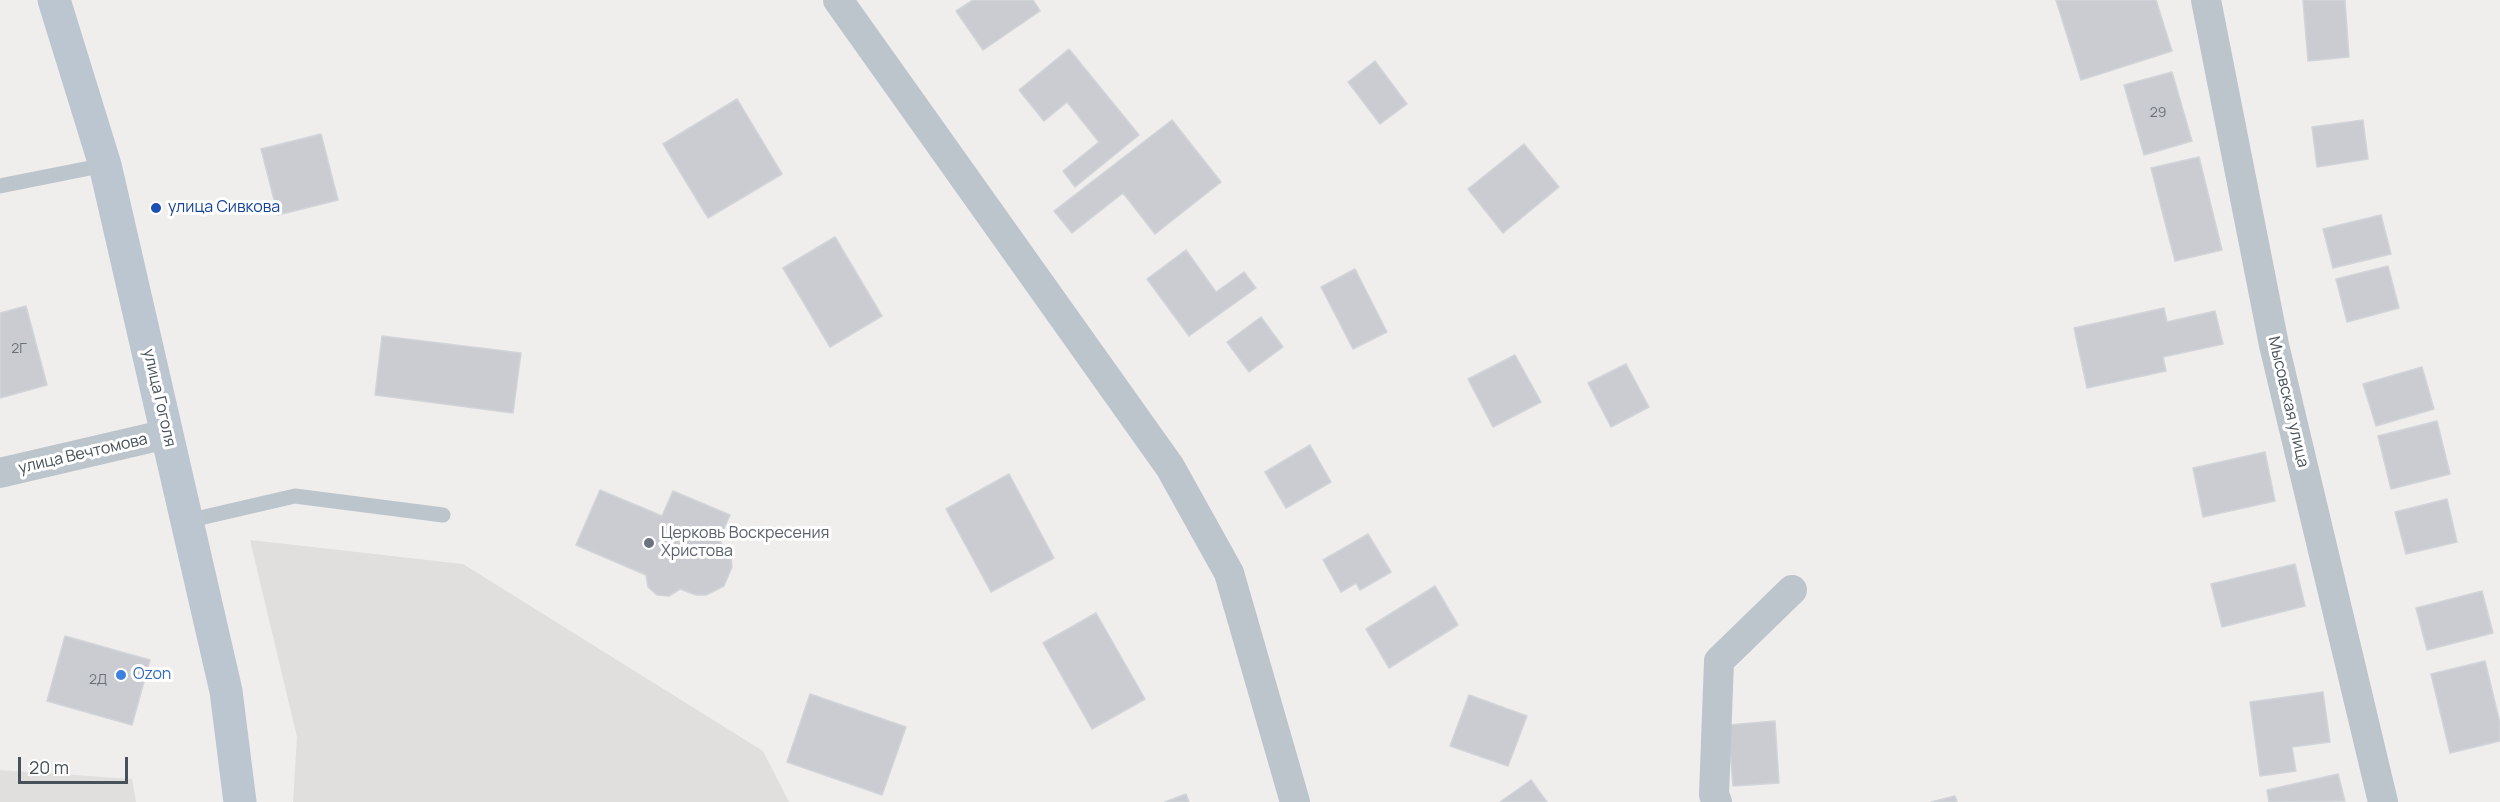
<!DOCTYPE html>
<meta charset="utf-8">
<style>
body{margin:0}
#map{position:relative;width:2500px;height:802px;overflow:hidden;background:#f0eded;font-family:Manrope,sans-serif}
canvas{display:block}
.scale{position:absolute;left:18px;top:757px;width:110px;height:27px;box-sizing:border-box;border:3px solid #475159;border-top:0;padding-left:8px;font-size:18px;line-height:21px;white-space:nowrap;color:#475159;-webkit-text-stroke:4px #fff;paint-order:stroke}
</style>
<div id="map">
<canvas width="2500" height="802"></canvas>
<div class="scale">20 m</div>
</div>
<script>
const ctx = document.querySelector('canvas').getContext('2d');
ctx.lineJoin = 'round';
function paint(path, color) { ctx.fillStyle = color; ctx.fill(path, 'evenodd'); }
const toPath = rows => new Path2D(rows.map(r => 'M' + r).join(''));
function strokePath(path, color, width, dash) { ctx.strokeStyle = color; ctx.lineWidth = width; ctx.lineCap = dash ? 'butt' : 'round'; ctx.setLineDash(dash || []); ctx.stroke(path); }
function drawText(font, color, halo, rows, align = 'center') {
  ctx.font = font + ' Manrope,sans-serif'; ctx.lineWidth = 6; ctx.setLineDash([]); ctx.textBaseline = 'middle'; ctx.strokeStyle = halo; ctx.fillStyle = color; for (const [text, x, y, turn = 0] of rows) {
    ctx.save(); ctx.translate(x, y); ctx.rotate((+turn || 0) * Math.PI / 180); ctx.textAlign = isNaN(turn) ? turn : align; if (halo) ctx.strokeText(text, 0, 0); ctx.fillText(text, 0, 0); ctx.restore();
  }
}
paint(toPath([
 [250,540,463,564,763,751,789,802,293,802,297,737],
 [0,770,132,779,136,802,0,802]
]), '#e1dede');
const building = toPath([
 [973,0,1033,0,1040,11,983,50,956,11,973,0],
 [2056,0,2156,0,2172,51,2081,80,2056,0],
 [2303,0,2345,0,2349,57,2308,61,2303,0],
 [1069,49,1139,135,1075,187,1063,171,1099,142,1067,102,1044,121,1019,90,1069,49],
 [1375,61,1407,104,1380,124,1348,82,1375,61],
 [2172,72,2192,141,2144,155,2124,85,2172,72],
 [737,99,782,174,708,218,663,144,737,99],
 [1172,120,1221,182,1155,234,1123,193,1072,233,1054,211,1172,120],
 [2363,120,2368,159,2317,167,2312,127,2363,120],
 [321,134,338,200,278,215,261,149,321,134],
 [1524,144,1559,187,1503,233,1468,189,1524,144],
 [2199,157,2222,250,2175,261,2151,168,2199,157],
 [2381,215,2391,254,2333,268,2323,229,2381,215],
 [835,237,882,316,830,347,783,268,835,237],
 [1186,250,1216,292,1244,272,1256,288,1189,336,1147,279,1186,250],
 [2388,266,2399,308,2347,322,2336,279,2388,266],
 [1355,269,1387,332,1353,349,1321,287,1355,269],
 [26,306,47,385,0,398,0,313,26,306],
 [2164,308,2167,322,2215,311,2223,344,2163,357,2166,371,2087,388,2074,328,2164,308],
 [1261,317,1283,347,1249,372,1227,342,1261,317],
 [382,336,521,353,513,413,375,395,382,336],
 [1515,355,1541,402,1493,427,1468,379,1515,355],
 [1626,364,1649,407,1611,427,1588,383,1626,364],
 [2422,367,2434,409,2376,426,2363,384,2422,367],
 [2437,421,2450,474,2391,489,2378,436,2437,421],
 [1310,445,1331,482,1286,508,1265,472,1310,445],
 [2265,452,2275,501,2203,517,2193,468,2265,452],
 [1009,474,1054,558,991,592,946,509,1009,474],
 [600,490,662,516,673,491,730,515,719,540,731,557,732,567,724,586,706,595,696,595,680,589,669,596,657,595,648,587,646,575,576,545,600,490],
 [2447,499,2457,542,2406,554,2395,512,2447,499],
 [1368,534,1391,572,1360,590,1356,583,1341,592,1323,560,1368,534],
 [2295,564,2305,606,2222,627,2211,584,2295,564],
 [1435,586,1458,625,1389,668,1366,629,1435,586],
 [2482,591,2493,633,2427,650,2416,608,2482,591],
 [1096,613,1145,699,1092,729,1043,643,1096,613],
 [65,636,150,660,132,725,47,701,65,636],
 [2485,661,2500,723,2500,741,2450,753,2431,674,2485,661],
 [2323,692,2330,742,2292,747,2296,771,2260,776,2250,702,2323,692],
 [810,694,906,727,882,795,787,762,810,694],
 [1469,695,1527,716,1508,766,1450,746,1469,695],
 [1775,721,1779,783,1733,786,1728,725,1775,721],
 [2338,774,2345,801,2269,802,2267,790,2338,774],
 [1531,780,1547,802,1500,802,1531,780],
 [1186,794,1189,802,1165,802,1186,794],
 [1955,796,1957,802,1931,802,1955,796]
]);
paint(building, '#caccd2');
strokePath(building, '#d1d4d8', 1.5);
strokePath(toPath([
 [0,186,105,165],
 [187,521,295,496,443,515]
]), '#bcc5cc', 15);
strokePath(toPath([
 [838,0,1170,467,1229,573,1295,802],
 [2206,0,2274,345,2383,802],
 [0,473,167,434],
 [1717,802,1714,795,1719,661,1792,590]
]), '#bcc5cc', 30);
strokePath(toPath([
 [54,0,105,165,117,217,226,691,240,802]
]), '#bcc6d0', 33);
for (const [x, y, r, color] of [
 [156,208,6,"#1a4fb4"],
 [649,543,6,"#6b7280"],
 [121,675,6,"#3f7fe0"]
]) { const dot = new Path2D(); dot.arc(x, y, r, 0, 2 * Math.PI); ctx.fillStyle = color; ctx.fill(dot); strokePath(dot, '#fff', 2); }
drawText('14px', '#687077', null, [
 ["29",2158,113],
 ["2Г",19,349],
 ["2Д",98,680]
]);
drawText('16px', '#164399', '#fff', [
 ["улица Сивкова",168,208]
], 'left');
drawText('16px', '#475159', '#fff', [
 ["улица Гоголя",159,398,77],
 ["Мысовская улица",2288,402,77],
 ["улица Вечтомова",83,454,-13]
]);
drawText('16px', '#5b616d', '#fff', [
 ["Церковь Воскресения",661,534],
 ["Христова",661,552]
], 'left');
drawText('16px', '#366cbe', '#fff', [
 ["Ozon",133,675]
], 'left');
</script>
